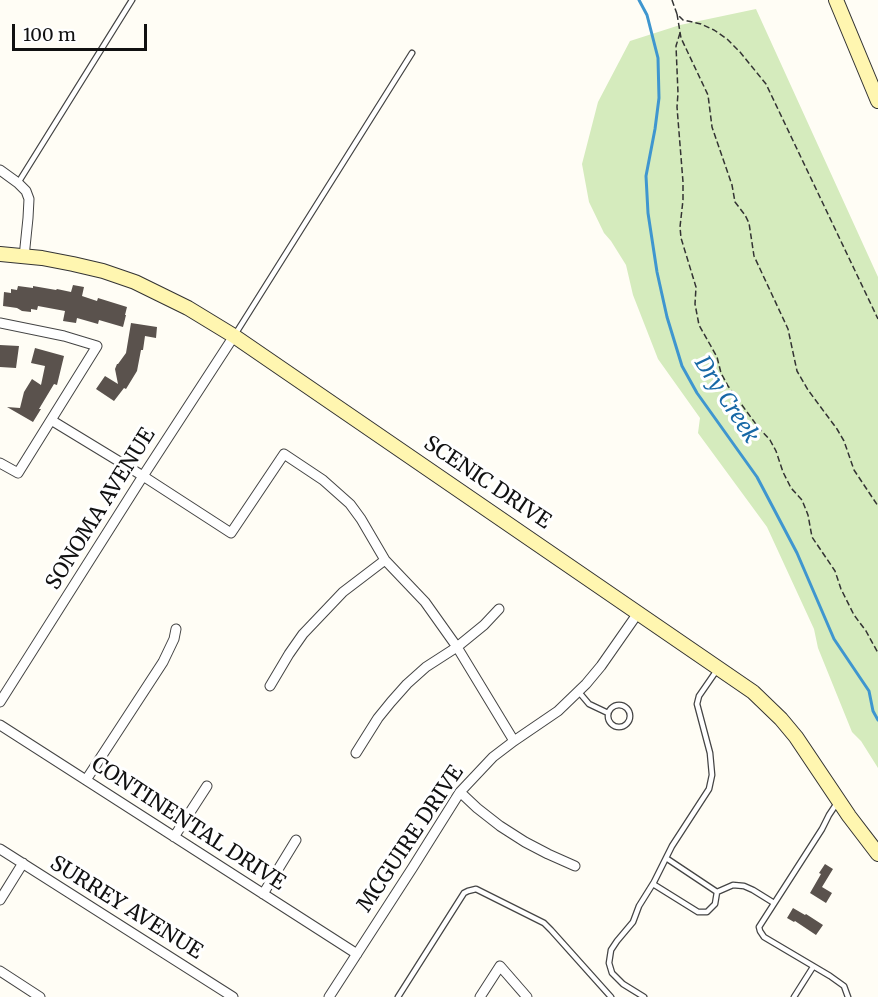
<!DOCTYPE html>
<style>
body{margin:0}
#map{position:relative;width:878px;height:997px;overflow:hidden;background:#fffdf5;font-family:Merriweather,serif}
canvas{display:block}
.scale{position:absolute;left:12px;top:24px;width:135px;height:27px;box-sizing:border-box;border:3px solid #111;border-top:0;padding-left:8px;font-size:18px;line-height:21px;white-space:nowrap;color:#111;-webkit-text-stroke:4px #fff;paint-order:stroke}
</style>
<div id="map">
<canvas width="878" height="997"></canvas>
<div class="scale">100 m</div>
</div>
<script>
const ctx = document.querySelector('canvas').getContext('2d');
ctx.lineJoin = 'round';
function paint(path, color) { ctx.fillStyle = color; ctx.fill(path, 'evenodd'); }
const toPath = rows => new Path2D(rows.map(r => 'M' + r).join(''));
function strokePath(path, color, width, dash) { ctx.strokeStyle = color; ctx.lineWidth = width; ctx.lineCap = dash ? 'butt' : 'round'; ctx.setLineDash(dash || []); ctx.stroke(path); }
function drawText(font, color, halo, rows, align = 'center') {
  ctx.font = font + ' Merriweather,serif'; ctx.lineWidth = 6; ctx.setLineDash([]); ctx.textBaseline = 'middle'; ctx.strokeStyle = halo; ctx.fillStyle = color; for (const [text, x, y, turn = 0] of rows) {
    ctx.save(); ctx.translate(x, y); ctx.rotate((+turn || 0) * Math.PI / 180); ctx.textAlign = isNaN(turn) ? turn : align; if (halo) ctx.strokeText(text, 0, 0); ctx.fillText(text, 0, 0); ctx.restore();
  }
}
paint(toPath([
 [756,9,878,277,878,768,861,741,852,732,818,648,814,629,767,527,698,433,700,418,658,359,633,295,626,265,611,241,604,233,589,202,582,164,598,102,630,41,680,25]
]), '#d5ebbd');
strokePath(toPath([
 [639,0,647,15,658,58,659,98,655,129,646,176,648,213,657,272,667,317,682,366,697,393,757,477,797,553,834,639,869,691,873,711,878,720]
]), '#3f96cf', 3);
paint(toPath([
 [73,285,84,287,82,296,97,301,98,298,127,307,125,315,126,315,123,327,99,320,98,324,77,318,76,323,63,321,65,311,38,306,37,310,31,309,31,312,22,311,17,308,3,306,4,292,11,293,11,289,17,290,18,286,33,288,33,286,56,290,57,289,71,292],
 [131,323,157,327,156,338,145,336,143,350,141,350,137,371,126,389,124,388,114,401,96,389,105,376,118,384,115,369,117,364,118,364,126,353],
 [0,345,19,346,16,368,0,367],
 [35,348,64,356,57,385,54,384,39,409,41,409,33,422,7,407,20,408,24,392,32,379,41,385,45,366,31,363],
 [825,864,833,869,822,887,832,893,826,903,810,893,821,874,819,873],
 [793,908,805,915,806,914,823,925,816,935,795,921,794,922,787,918]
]), '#5a524d');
const lane = toPath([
 [18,183,132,0],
 [236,333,412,53],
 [578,691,589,704,608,713],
 '608 716a11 11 0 1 1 22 0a11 11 0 1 1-22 0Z',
 [837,803,829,815,822,829,759,927,760,931,764,937,830,976,844,986,848,997],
 [666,858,717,892],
 [653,884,698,912,707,912,715,904,717,892,733,885,744,886,753,890,774,903],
 [398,997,464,893,468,891,476,889,544,923,551,930,611,997],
 [644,997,623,984,612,973,609,963,611,950,617,941,633,922,639,906,654,882,672,846,709,789,712,775,710,753,697,704,699,696,717,670],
 [794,997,813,967]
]);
const street = toPath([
 [0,170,18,183,26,191,29,199,28,218,24,257],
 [0,323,64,336,97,346,18,473,0,463],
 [51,420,143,476,231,533,284,454,323,480,350,504,361,519,385,560,425,602,457,647,514,741],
 [270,686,289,654,303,634,343,592,385,560],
 [0,702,143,476,234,336],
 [0,725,357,954],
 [356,753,378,718,391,702,407,684,426,667,457,647,484,625,499,609],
 [86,780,163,662,174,639,176,629],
 [460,792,477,808,500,826,525,842,548,854,575,866],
 [174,837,207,786],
 [0,849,233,997],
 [263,894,296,840],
 [0,900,23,863],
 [0,971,40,997],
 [329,997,413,867,460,792,493,757,514,741,558,711,586,684,601,666,638,613],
 [480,997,500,966,527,997]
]);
const secondary = toPath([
 [836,0,878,101],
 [0,254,42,258,73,264,103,271,135,282,188,308,234,336,753,692,781,719,796,737,849,816,878,854]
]);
strokePath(lane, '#444', 7);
strokePath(street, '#444', 11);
strokePath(secondary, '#333', 16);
strokePath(toPath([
 [672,0,677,14,683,20,701,24,714,30,727,39,740,52,766,84,878,319],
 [677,14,681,38,708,95,712,127,732,185,735,202,745,215,749,223,754,256,788,329,797,371,808,390,837,429,844,441,854,470,878,506],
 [680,33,676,46,678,93,677,107,683,182,683,200,680,227,681,238,696,287,695,304,699,325,717,357,721,373,728,386,758,427,770,440,776,451,783,472,791,488,802,500,808,515,812,537,835,571,841,589,854,615,866,631,878,653]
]), '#333', 1.5, [6, 3]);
strokePath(lane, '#fff', 4.5);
strokePath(street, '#fff', 9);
strokePath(secondary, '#fff6b0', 14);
drawText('21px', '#111', '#fff', [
 ["SCENIC DRIVE",487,483,34],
 ["SONOMA AVENUE",101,509,-58],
 ["CONTINENTAL DRIVE",188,824,33],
 ["MCGUIRE DRIVE",411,839,-56],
 ["SURREY AVENUE",126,908,32]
]);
drawText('italic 22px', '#1768a6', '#fff', [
 ["Dry Creek",726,400,57]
]);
</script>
